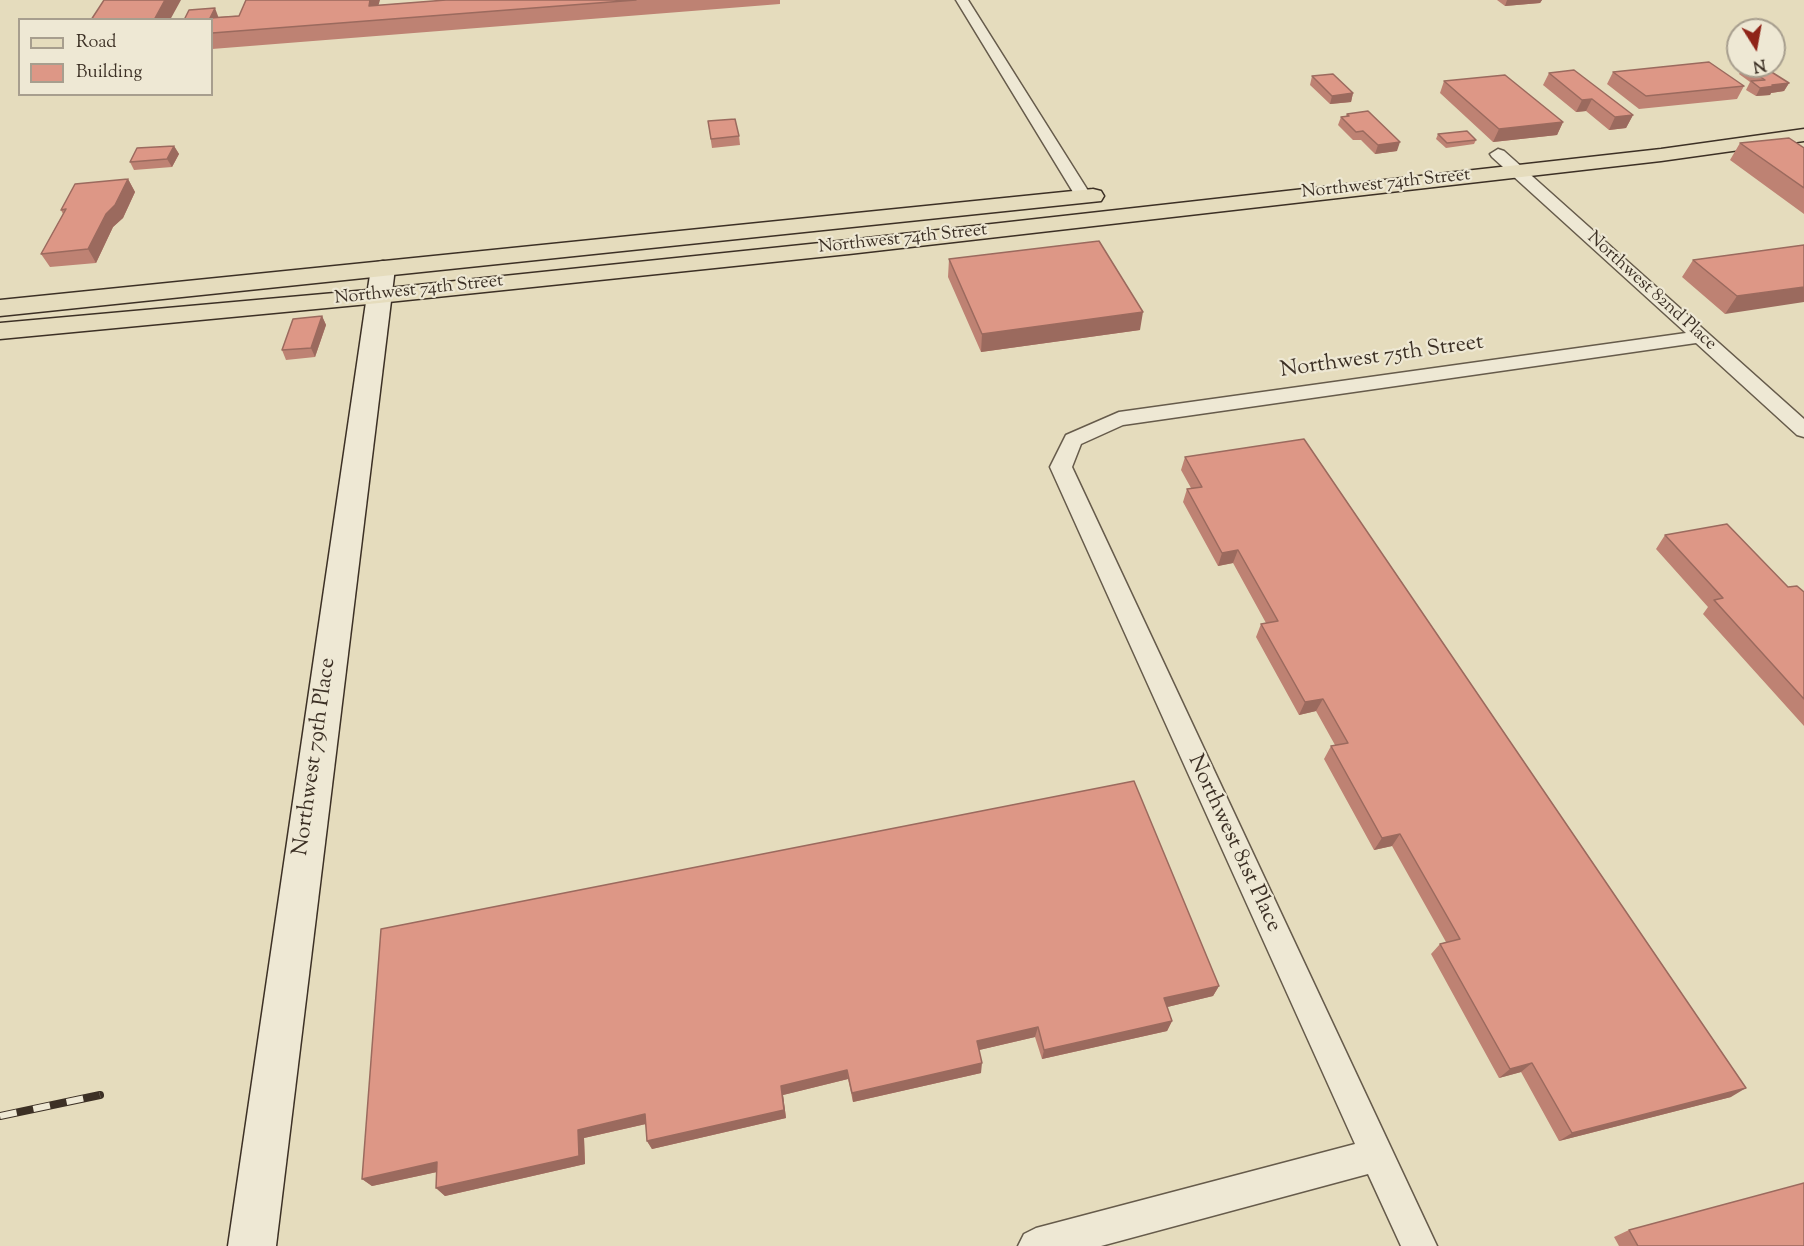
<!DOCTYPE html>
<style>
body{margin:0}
#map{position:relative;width:1804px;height:1246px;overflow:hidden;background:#e5dcbd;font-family:"Sorts Mill Goudy",serif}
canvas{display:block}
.legend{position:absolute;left:18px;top:18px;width:195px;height:78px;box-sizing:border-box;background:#eee8d4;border:2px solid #a79e8e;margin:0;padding:8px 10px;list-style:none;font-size:18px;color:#3c3025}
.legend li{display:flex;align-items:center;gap:12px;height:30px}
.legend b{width:30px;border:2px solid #a79e8e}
.north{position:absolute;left:1726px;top:18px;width:60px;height:60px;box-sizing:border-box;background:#eee8d4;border:2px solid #a79e8e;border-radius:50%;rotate:169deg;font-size:16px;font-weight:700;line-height:24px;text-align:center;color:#3c3025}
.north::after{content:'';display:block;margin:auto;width:21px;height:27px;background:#8f2418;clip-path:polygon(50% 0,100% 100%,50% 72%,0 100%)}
</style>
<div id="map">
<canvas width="1804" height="1246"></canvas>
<ul class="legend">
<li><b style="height:8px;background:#e5dcbd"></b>Road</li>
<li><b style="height:16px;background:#dd9786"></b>Building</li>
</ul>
<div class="north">N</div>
</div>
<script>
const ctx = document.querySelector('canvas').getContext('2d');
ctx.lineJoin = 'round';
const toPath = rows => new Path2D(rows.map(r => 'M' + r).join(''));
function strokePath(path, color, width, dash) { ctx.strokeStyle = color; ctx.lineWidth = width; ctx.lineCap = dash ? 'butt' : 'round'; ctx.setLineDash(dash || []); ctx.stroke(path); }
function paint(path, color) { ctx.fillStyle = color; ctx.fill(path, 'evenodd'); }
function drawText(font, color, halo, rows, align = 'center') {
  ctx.font = font + ' "Sorts Mill Goudy",serif'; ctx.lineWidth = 4.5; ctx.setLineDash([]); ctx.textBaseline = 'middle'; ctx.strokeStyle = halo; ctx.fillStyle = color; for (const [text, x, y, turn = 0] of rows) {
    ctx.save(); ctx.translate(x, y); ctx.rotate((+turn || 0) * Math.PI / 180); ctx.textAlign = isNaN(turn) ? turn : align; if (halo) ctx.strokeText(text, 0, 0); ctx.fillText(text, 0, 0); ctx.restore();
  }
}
const minor = toPath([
 [956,0,968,0,1092,197,1090,200,1078,200,1076,197,956,0],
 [1498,149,1504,151,1804,419,1804,437,1797,435,1696,343,1123,425,1081,444,1072,467,1437,1246,1401,1246,1368,1174,1101,1246,1018,1246,1024,1234,1036,1228,1355,1144,1050,467,1066,435,1119,412,1686,333,1492,157,1490,154,1498,149]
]);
const secondary = toPath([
 [383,261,392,263,395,268,276,1246,228,1246,371,268,374,263,383,261]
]);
const primary = toPath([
 [1804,129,1804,141,1661,161,849,254,379,303,0,339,0,323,379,289,849,240,1661,149,1804,129],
 [1093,189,1101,191,1104,196,1101,201,0,316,0,300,1093,189]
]);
strokePath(minor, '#665b4b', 3);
strokePath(secondary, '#3c3025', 3);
strokePath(primary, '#3c3025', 3);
paint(minor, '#eee8d4');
paint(secondary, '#eee8d4');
paint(primary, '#e5dcbd');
const rail = toPath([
 [0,1116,100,1095]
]);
strokePath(rail, '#3c3025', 8);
strokePath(rail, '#eee8d4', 6, [17]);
paint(toPath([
 [446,0,780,0,780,4,212,49,212,20,219,17],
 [1497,0,1542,0,1540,3,1505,6],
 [1744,66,1789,83,1784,91,1771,93,1770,95,1756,96,1746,90,1750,82,1739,74],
 [1613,72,1744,86,1737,99,1639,109,1607,84],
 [1549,73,1633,115,1626,128,1609,130,1586,111,1576,112,1543,85],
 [1312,76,1353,93,1351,102,1330,104,1310,85],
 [1444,81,1563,122,1557,135,1493,142,1440,93],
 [1347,114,1397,151,1375,154,1361,140,1353,140,1338,125,1341,117,1346,116],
 [708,121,739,136,740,145,712,148],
 [1438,134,1476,140,1474,144,1446,148,1436,139],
 [1740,143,1804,148,1804,214,1730,160],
 [174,146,179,154,172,167,134,170,130,162],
 [128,179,135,192,123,218,113,227,96,263,50,267,41,254,63,214,61,210],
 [1804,245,1725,314,1682,277,1693,260],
 [949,259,1140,330,981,352,948,277],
 [322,316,326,325,315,357,286,360,282,350],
 [1185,457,1731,1097,1559,1141,1521,1072,1499,1078,1431,954,1440,944,1446,942,1392,846,1374,850,1324,759,1331,746,1335,745,1316,711,1299,715,1256,637,1261,624,1266,623,1233,563,1218,566,1183,502,1187,489,1191,488,1181,470],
 [1665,535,1788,587,1804,592,1804,726,1703,614,1708,607,1656,549],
 [1219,986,1213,996,1167,1007,1172,1021,1167,1031,1042,1059,1035,1037,979,1050,981,1073,853,1102,848,1079,783,1095,786,1118,652,1149,647,1141,646,1124,584,1138,585,1164,445,1196,436,1188,437,1172,372,1186,362,1179],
 [1629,1230,1804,1246,1619,1246,1614,1237]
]), '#be8273');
paint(toPath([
 [165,0,181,0,170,20,154,20],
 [370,0,380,0,374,21,369,6],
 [1507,0,1542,0,1540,3,1505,6],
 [215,8,221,24,210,18],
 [1789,83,1784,91,1771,93,1770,95,1756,96,1760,88,1772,85],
 [1353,93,1351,102,1330,104,1332,96],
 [1592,99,1586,111,1576,112,1582,100],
 [1633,115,1626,128,1609,130,1615,117],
 [1563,122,1557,135,1493,142,1499,129],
 [1400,142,1397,151,1375,154,1378,145],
 [174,146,179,154,172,167,167,159],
 [128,179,135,192,123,218,113,227,96,263,88,249,106,214],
 [1804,287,1804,302,1725,314,1737,296],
 [1143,312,1140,330,981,352,982,334],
 [322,316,326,325,315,357,311,348],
 [1238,550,1233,563,1218,566,1222,553],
 [1323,699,1316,711,1299,715,1305,702],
 [1400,834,1392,846,1374,850,1382,838],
 [1219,986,1213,996,1159,1009,1164,998],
 [1172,1021,1167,1031,1042,1059,1044,1050],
 [1038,1027,1035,1037,975,1051,977,1041],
 [982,1063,981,1073,853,1102,852,1093],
 [1532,1063,1521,1072,1499,1078,1510,1069],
 [847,1070,848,1079,783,1095,786,1118,652,1149,647,1141,781,1086],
 [1746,1088,1731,1097,1559,1141,1572,1133],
 [645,1114,650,1123,584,1138,585,1164,445,1196,436,1188,578,1130],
 [437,1162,446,1170,372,1186,362,1179]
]), '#9b6a5e');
const building = toPath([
 [104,0,165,0,154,20,91,20,104,0],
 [246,0,370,0,369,6,446,0,636,0,212,33,212,20,184,20,189,10,215,8,210,18,239,16,246,0],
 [1709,62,1744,86,1646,96,1613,72,1709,62],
 [1744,66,1762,66,1789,83,1772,85,1775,86,1760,88,1751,81,1765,80,1744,66],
 [1574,70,1633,115,1615,117,1592,99,1582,100,1549,73,1574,70],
 [1333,74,1353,93,1332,96,1312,76,1333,74],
 [1505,75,1563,122,1499,129,1444,81,1505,75],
 [1368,111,1400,142,1378,145,1363,131,1356,132,1341,117,1349,116,1347,114,1368,111],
 [735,119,739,136,711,139,708,121,735,119],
 [1467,131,1476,140,1447,143,1438,134,1467,131],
 [1789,138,1804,148,1804,188,1740,143,1789,138],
 [174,146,167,159,130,162,137,148,174,146],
 [128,179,115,205,106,214,88,249,41,254,66,209,61,210,75,184,128,179],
 [1099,241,1143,312,982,334,949,259,1099,241],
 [1804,245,1804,287,1737,296,1693,260,1804,245],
 [322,316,311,348,282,350,293,319,322,316],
 [1304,439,1746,1088,1572,1133,1532,1063,1510,1069,1440,944,1460,939,1400,834,1382,838,1331,746,1348,743,1323,699,1305,702,1261,624,1278,621,1238,550,1222,553,1187,489,1202,487,1185,457,1304,439],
 [1727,524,1788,587,1797,586,1804,592,1804,699,1714,600,1723,598,1665,535,1727,524],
 [1134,781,1219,986,1164,998,1172,1021,1044,1050,1038,1027,977,1041,982,1063,852,1093,847,1070,781,1086,784,1110,647,1141,645,1114,578,1130,579,1156,436,1188,437,1162,362,1179,381,929,1134,781],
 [1804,1183,1804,1246,1638,1246,1629,1230,1804,1183]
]);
paint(building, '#dd9786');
strokePath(building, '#9b6a5e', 1.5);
drawText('18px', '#3c3025', '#eee8d4', [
 ["Northwest 74th Street",1386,185,-6],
 ["Northwest 74th Street",903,240,-6],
 ["Northwest 74th Street",419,291,-6],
 ["Northwest 82nd Place",1651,292,42]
]);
drawText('22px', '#3c3025', '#eee8d4', [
 ["Northwest 75th Street",1382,358,-8],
 ["Northwest 79th Place",316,757,-82],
 ["Northwest 81st Place",1233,844,65]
]);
</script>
